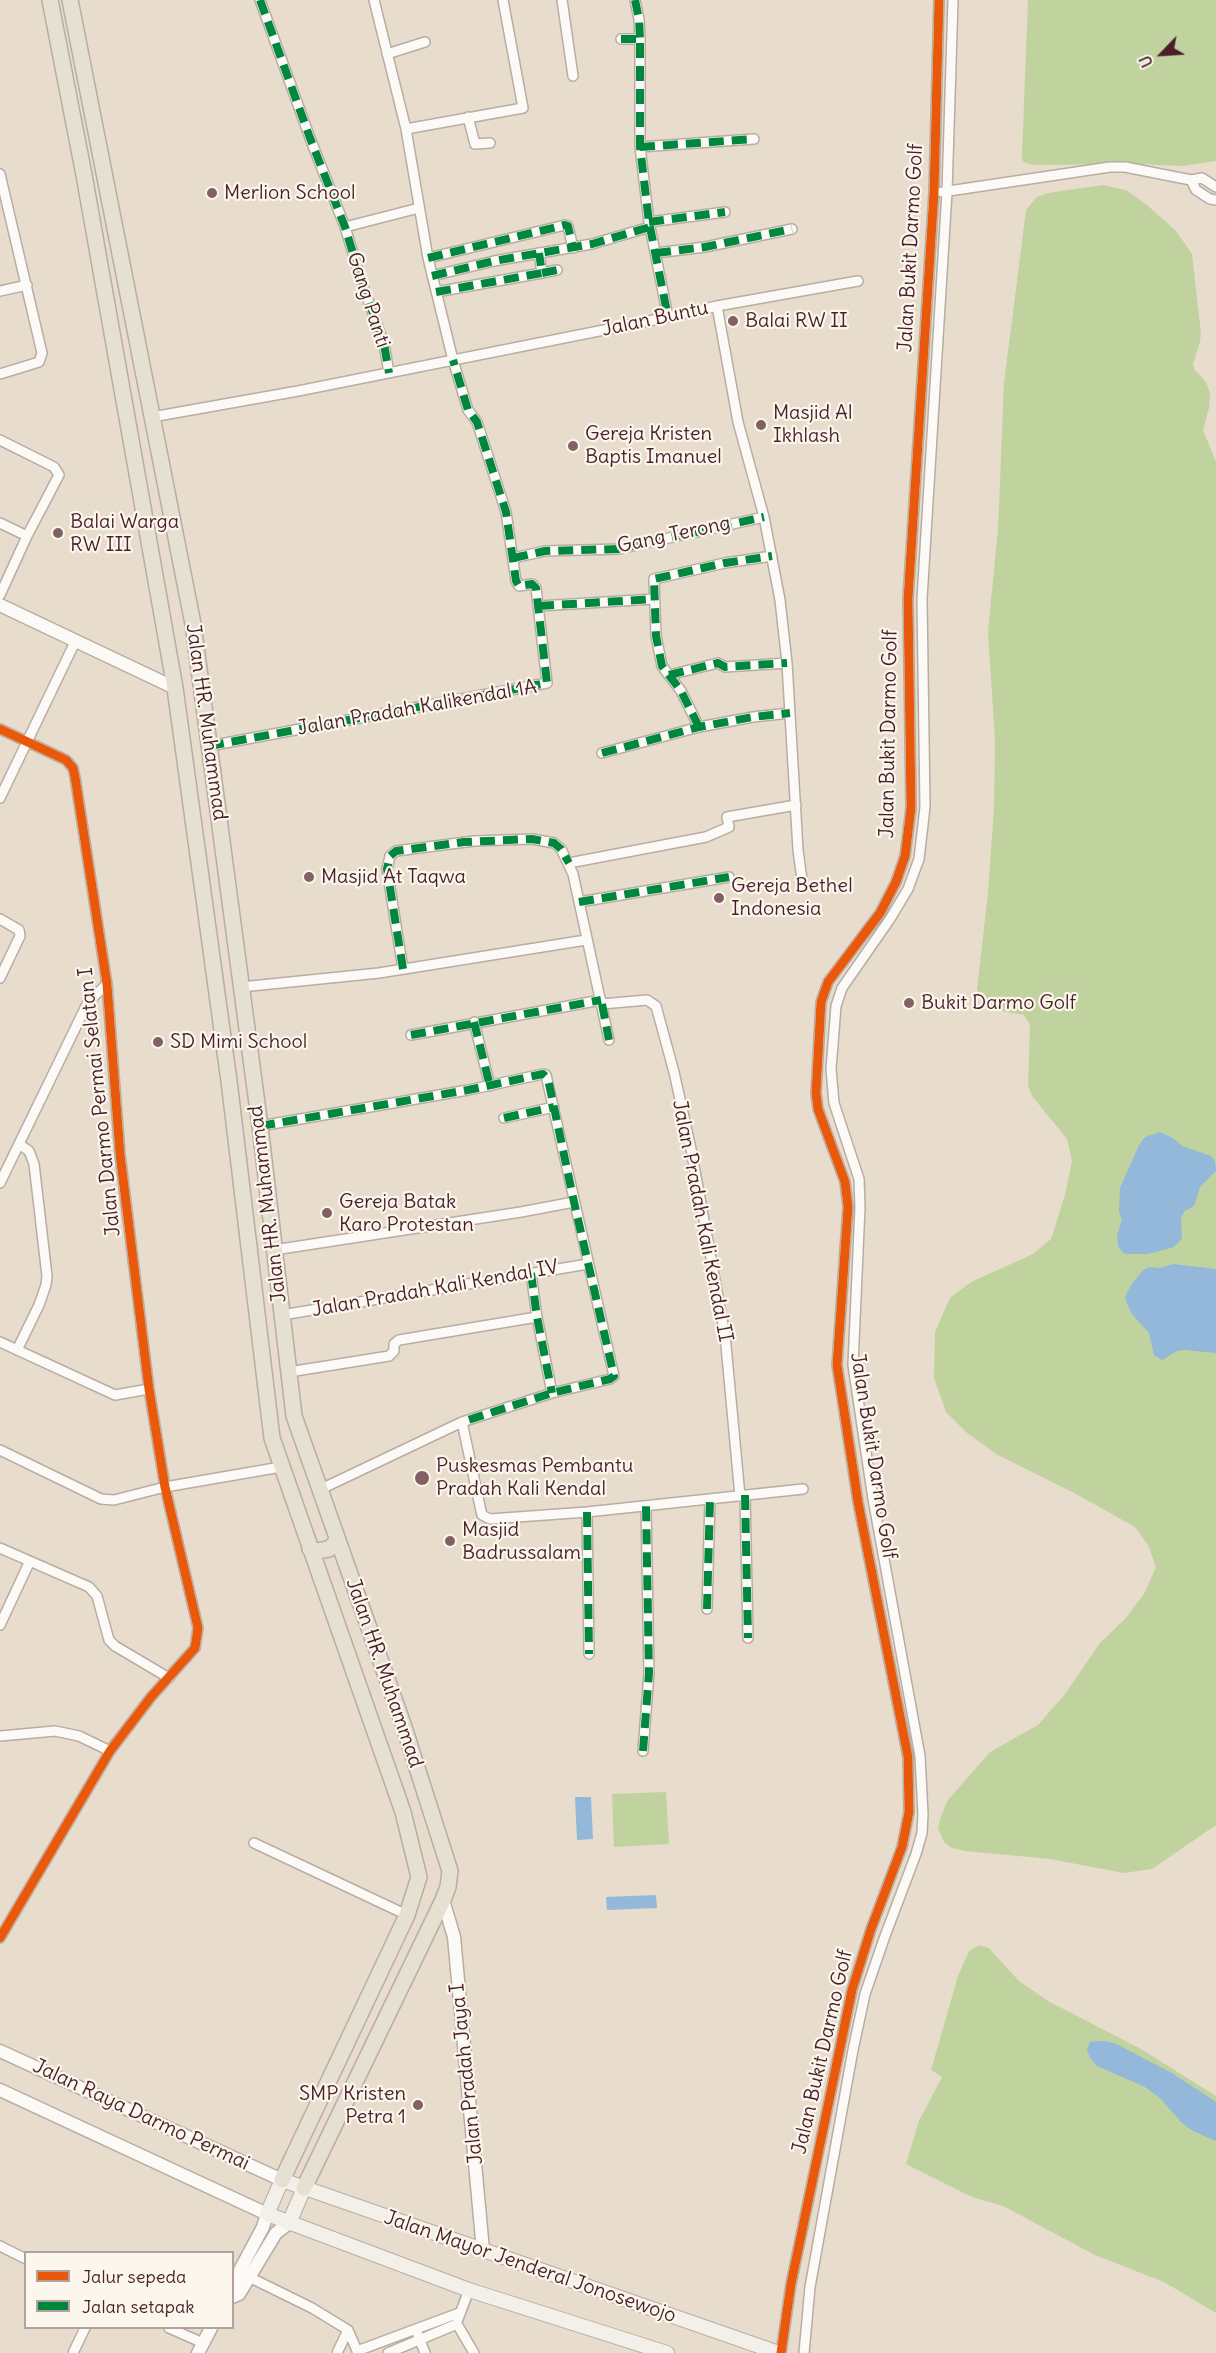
<!DOCTYPE html>
<style>
body{margin:0}
#map{position:relative;width:1216px;height:2353px;overflow:hidden;background:#e8dccc;font-family:Delius,sans-serif}
canvas{display:block}
.legend{position:absolute;left:24px;top:2251px;width:210px;height:78px;box-sizing:border-box;background:#fbf7ec;border:2px solid #b4a19f;margin:0;padding:8px 10px;list-style:none;font-size:18px;color:#4a1f2b}
.legend li{display:flex;align-items:center;gap:12px;height:30px}
.legend b{width:30px;border:2px solid #b4a19f}
.north{position:absolute;left:1132px;top:24px;width:60px;height:60px;-webkit-text-stroke:4px #fbf7ec;paint-order:stroke;rotate:245deg;font-size:16px;font-weight:700;line-height:24px;text-align:center;color:#4a1f2b}
.north::after{content:'';display:block;margin:auto;width:21px;height:27px;background:#4a1f2b;clip-path:polygon(50% 0,100% 100%,50% 72%,0 100%)}
</style>
<div id="map">
<canvas width="1216" height="2353"></canvas>
<ul class="legend">
<li><b style="height:8px;background:#e8590c"></b>Jalur sepeda</li>
<li><b style="height:8px;background:#00873e"></b>Jalan setapak</li>
</ul>
<div class="north">U</div>
</div>
<script>
const ctx = document.querySelector('canvas').getContext('2d');
ctx.lineJoin = 'round';
function paint(path, color) { ctx.fillStyle = color; ctx.fill(path, 'evenodd'); }
const toPath = rows => new Path2D(rows.map(r => 'M' + r).join(''));
function strokePath(path, color, width, dash) { ctx.strokeStyle = color; ctx.lineWidth = width; ctx.lineCap = dash ? 'butt' : 'round'; ctx.setLineDash(dash || []); ctx.stroke(path); }
function drawText(font, color, halo, rows, align = 'center') {
  ctx.font = font + ' Delius,sans-serif'; ctx.lineWidth = 4.5; ctx.setLineDash([]); ctx.textBaseline = 'middle'; ctx.strokeStyle = halo; ctx.fillStyle = color; for (const [text, x, y, turn = 0] of rows) {
    ctx.save(); ctx.translate(x, y); ctx.rotate((+turn || 0) * Math.PI / 180); ctx.textAlign = isNaN(turn) ? turn : align; if (halo) ctx.strokeText(text, 0, 0); ctx.fillText(text, 0, 0); ctx.restore();
  }
}
paint(toPath([
 [1028,0,1216,0,1216,161,1182,166,1137,164,1033,165,1023,162,1022,155],
 [1103,185,1126,190,1147,205,1176,231,1192,254,1201,333,1200,342,1193,364,1195,370,1206,382,1210,393,1209,408,1203,430,1216,462,1216,1825,1152,1869,1124,1873,1050,1859,965,1851,952,1848,944,1842,938,1828,940,1819,948,1800,990,1752,1038,1725,1065,1694,1100,1643,1125,1619,1144,1594,1156,1567,1148,1545,1135,1527,1076,1494,996,1454,966,1432,946,1412,934,1378,935,1332,950,1298,971,1282,1033,1254,1051,1239,1065,1195,1072,1161,1067,1139,1032,1096,1028,1085,1030,1025,1024,1015,996,1010,982,1004,977,989,988,893,994,808,995,741,988,632,998,529,1004,383,1026,210,1037,197,1048,193],
 [666,1792,669,1844,614,1847,612,1794],
 [980,1945,989,1948,1019,1981,1048,2001,1141,2049,1216,2096,1216,2313,1164,2282,1095,2255,1003,2206,972,2197,906,2164,919,2121,942,2077,931,2070,958,1976,969,1951]
]), '#c0d39f');
paint(toPath([
 [1160,1132,1173,1138,1182,1146,1211,1156,1215,1161,1216,1171,1200,1187,1194,1206,1185,1211,1181,1217,1182,1238,1176,1245,1171,1248,1147,1254,1128,1254,1123,1253,1118,1246,1117,1236,1122,1219,1119,1212,1120,1188,1139,1145,1145,1137],
 [1173,1264,1216,1269,1216,1353,1184,1350,1177,1351,1162,1360,1154,1355,1149,1333,1132,1314,1126,1302,1125,1297,1131,1285,1143,1270,1149,1267,1160,1268],
 [575,1797,591,1797,593,1839,577,1840],
 [656,1895,657,1908,607,1910,606,1897],
 [1096,2041,1106,2041,1116,2044,1172,2073,1216,2102,1216,2141,1193,2131,1182,2123,1160,2098,1145,2087,1097,2066,1090,2058,1087,2050,1090,2042]
]), '#93b8d9');
const minor = toPath([
 [260,0,310,138,345,227,362,283,384,344,389,373],
 [562,0,573,76],
 [635,0,639,19,640,39],
 [621,39,640,39,640,147,649,222,668,317],
 [387,54,425,42],
 [468,117,475,144,490,143],
 [406,129,523,108,503,0],
 [640,147,754,139],
 [0,174,42,353,39,362,0,374],
 [1191,180,1196,190,1210,199,1216,200],
 [942,192,1110,167,1125,167,1191,180,1202,178,1216,187],
 [649,222,725,212],
 [345,227,419,208],
 [656,253,705,247,792,229],
 [428,258,565,225,568,226,573,248],
 [542,273,557,270],
 [432,276,494,261,592,244,650,227],
 [0,291,27,285],
 [436,292,542,273,539,253],
 [717,306,738,422,764,517,780,600,787,663,798,850,803,887],
 [152,417,298,391,659,319,717,306,858,281],
 [0,440,54,467,59,475,27,536,0,595],
 [0,523,27,536],
 [513,558,545,551,619,549,764,517],
 [539,606,654,599],
 [669,675,718,663,725,667,787,663],
 [699,727,681,691,662,666,656,636,654,579,725,563,772,556],
 [0,729,66,760,73,768,75,777,107,984,120,1154,149,1389,165,1487,198,1628,195,1648,151,1697,110,1751,0,1938],
 [209,746,547,683,536,588,532,584,519,586,516,581,506,512,477,422,468,410,453,360,428,258,406,129,374,0],
 [602,753,699,727,753,717,790,713],
 [0,798,75,642],
 [569,863,706,837,729,827,727,817,796,805],
 [579,902,729,877],
 [0,919,19,930,20,936,0,978],
 [403,969,387,869,390,856,396,851,474,841,532,839,554,843,561,849,573,874,609,1040],
 [241,987,379,973,586,940],
 [602,1004,647,1000,656,1006,674,1072,691,1149,725,1335,740,1496],
 [474,1022,490,1086],
 [411,1035,601,1000],
 [504,1118,554,1107],
 [260,1126,468,1090,543,1074,546,1075,614,1376,610,1379,552,1393,462,1422,319,1490],
 [0,1183,88,1002,107,984],
 [274,1250,521,1212,574,1202],
 [531,1273,537,1317,552,1393],
 [282,1315,588,1264],
 [0,1342,115,1395,149,1389],
 [17,1350,39,1305,46,1285,47,1276,34,1164,29,1151,19,1144],
 [289,1372,389,1356,394,1351,394,1344,399,1340,537,1317],
 [462,1422,481,1511,482,1515,490,1519,587,1512,803,1489],
 [0,1450,101,1499,114,1500,165,1487,281,1467],
 [745,1495,748,1638],
 [587,1512,589,1654],
 [0,1548,89,1587,97,1596,109,1640,115,1646,169,1678],
 [707,1609,710,1499],
 [0,1625,29,1563],
 [0,1736,55,1731,79,1736,110,1751],
 [643,1751,649,1673,646,1506],
 [254,1843,407,1915],
 [0,2246,26,2259],
 [249,2277,312,2308,348,2330,358,2353],
 [458,2319,469,2290],
 [457,2324,474,2353],
 [169,2328,203,2343],
 [418,2335,425,2353],
 [357,2351,459,2313],
 [73,2353,85,2328],
 [337,2353,348,2330],
 [388,2353,457,2324],
 [781,2353,791,2284,852,1990,871,1929,902,1847,909,1812,908,1757,858,1502,837,1365,848,1207,845,1182,818,1109,816,1093,821,1002,828,982,880,913,896,882,905,856,911,808,908,599,934,192,939,0],
 [804,2353,810,2287,853,2050,865,1994,885,1936,916,1854,922,1833,923,1814,920,1756,873,1499,853,1365,860,1207,859,1179,834,1103,831,1069,836,1006,842,988,890,919,908,889,919,859,925,807,922,599,947,192,953,0]
]);
const tertiary = toPath([
 [0,605,175,688],
 [443,1900,454,1937,483,2250],
 [0,2051,282,2180],
 [0,2090,267,2214,263,2227,232,2285],
 [232,2297,239,2294,276,2233,289,2223],
 [198,2353,211,2328]
]);
const secondary = toPath([
 [289,2223,304,2188],
 [667,2353,469,2290,267,2214,282,2180,779,2353]
]);
const primary = toPath([
 [50,0,84,175,175,688,229,1081,272,1438,403,1812,419,1877,407,1915,282,2180],
 [70,0,193,624,260,1126,294,1416,403,1724,450,1871,448,1887,443,1900,304,2188],
 [310,1549,317,1551,329,1549,338,1540]
]);
strokePath(minor, '#b8ada4', 12);
strokePath(tertiary, '#b8ada4', 15);
strokePath(secondary, '#b8ada4', 16);
strokePath(primary, '#b8ada4', 18);
strokePath(minor, '#fcfaf7', 9);
strokePath(tertiary, '#fcfaf7', 12);
strokePath(secondary, '#f3f0e9', 14);
strokePath(primary, '#e6e0d3', 15);
strokePath(toPath([
 [260,0,310,138,345,227,362,283,384,344,389,373],
 [635,0,639,19,640,39],
 [621,39,640,39,640,147,649,222,668,317],
 [640,147,754,139],
 [649,222,725,212],
 [656,253,705,247,792,229],
 [428,258,565,225,568,226,573,248],
 [542,273,557,270],
 [432,276,494,261,592,244,650,227],
 [436,292,542,273,539,253],
 [513,558,545,551,619,549,764,517],
 [539,606,654,599],
 [669,675,718,663,725,667,787,663],
 [699,727,681,691,662,666,656,636,654,579,725,563,772,556],
 [209,746,547,683,536,588,532,584,519,586,516,581,506,512,477,422,468,410,453,360],
 [602,753,699,727,753,717,790,713],
 [579,902,729,877],
 [403,969,387,869,390,856,396,851,464,842,532,839,554,843,561,849,569,863],
 [602,1004,609,1040],
 [474,1022,490,1086],
 [411,1035,601,1000],
 [504,1118,554,1107],
 [260,1126,468,1090,543,1074,548,1079,574,1202,614,1376,610,1379,552,1393,462,1422],
 [531,1273,537,1317,552,1393],
 [745,1495,748,1638],
 [587,1512,589,1654],
 [707,1609,710,1499],
 [643,1751,649,1673,646,1506]
]), '#00873e', 8, [15, 8]);
strokePath(toPath([
 [0,729,66,760,73,768,75,777,107,984,120,1154,149,1389,165,1487,198,1628,195,1648,151,1697,110,1751,0,1938],
 [781,2353,791,2284,852,1990,871,1929,902,1847,909,1812,908,1757,858,1502,837,1365,848,1207,845,1182,818,1109,816,1093,821,1002,828,982,880,913,896,882,905,856,911,808,908,599,934,192,939,0]
]), '#e8590c', 9);
for (const [x, y, r, color] of [
 [212,193,6,"#816163"],
 [733,321,6,"#816163"],
 [761,425,6,"#816163"],
 [573,446,6,"#816163"],
 [58,533,6,"#816163"],
 [309,877,6,"#816163"],
 [719,898,6,"#816163"],
 [909,1003,6,"#816163"],
 [158,1042,6,"#816163"],
 [327,1213,6,"#816163"],
 [422,1478,8,"#816163"],
 [450,1541,6,"#816163"],
 [418,2105,6,"#816163"]
]) { const dot = new Path2D(); dot.arc(x, y, r, 0, 2 * Math.PI); ctx.fillStyle = color; ctx.fill(dot); strokePath(dot, '#fbf7ec', 2); }
drawText('20px', '#4a1f2b', '#fbf7ec', [
 ["Merlion School",224,193],
 ["Balai RW II",745,321],
 ["Masjid Al",773,413],
 ["Ikhlash",773,436],
 ["Gereja Kristen",585,434],
 ["Baptis Imanuel",585,457],
 ["Balai Warga",70,522],
 ["RW III",70,545],
 ["Masjid At Taqwa",321,877],
 ["Gereja Bethel",731,886],
 ["Indonesia",731,909],
 ["Bukit Darmo Golf",921,1003],
 ["SD Mimi School",170,1042],
 ["Gereja Batak",339,1202],
 ["Karo Protestan",339,1225],
 ["Puskesmas Pembantu",436,1466],
 ["Pradah Kali Kendal",436,1489],
 ["Masjid",462,1530],
 ["Badrussalam",462,1553],
 ["SMP Kristen",406,2094,"right"],
 ["Petra 1",406,2117,"right"]
], 'left');
drawText('20px', '#4a1f2b', '#fbf7ec', [
 ["Jalan Bukit Darmo Golf",911,248,-87],
 ["Gang Panti",368,300,72],
 ["Jalan Buntu",655,319,-12],
 ["Gang Terong",674,535,-12],
 ["Jalan Pradah Kalikendal 1A",417,708,-10],
 ["Jalan HR. Muhammad",206,722,82],
 ["Jalan Bukit Darmo Golf",889,734,-89],
 ["Jalan Darmo Permai Selatan I",100,1102,-96],
 ["Jalan HR. Muhammad",268,1204,-97],
 ["Jalan Pradah Kali Kendal II",702,1221,79],
 ["Jalan Pradah Kali Kendal IV",435,1289,-10],
 ["Jalan Bukit Darmo Golf",873,1456,81],
 ["Jalan HR. Muhammad",384,1673,71],
 ["Jalan Bukit Darmo Golf",823,2052,-77],
 ["Jalan Pradah Jaya I",467,2074,-96],
 ["Jalan Raya Darmo Permai",141,2115,25],
 ["Jalan Mayor Jenderal Jonosewojo",530,2267,19]
]);
</script>
